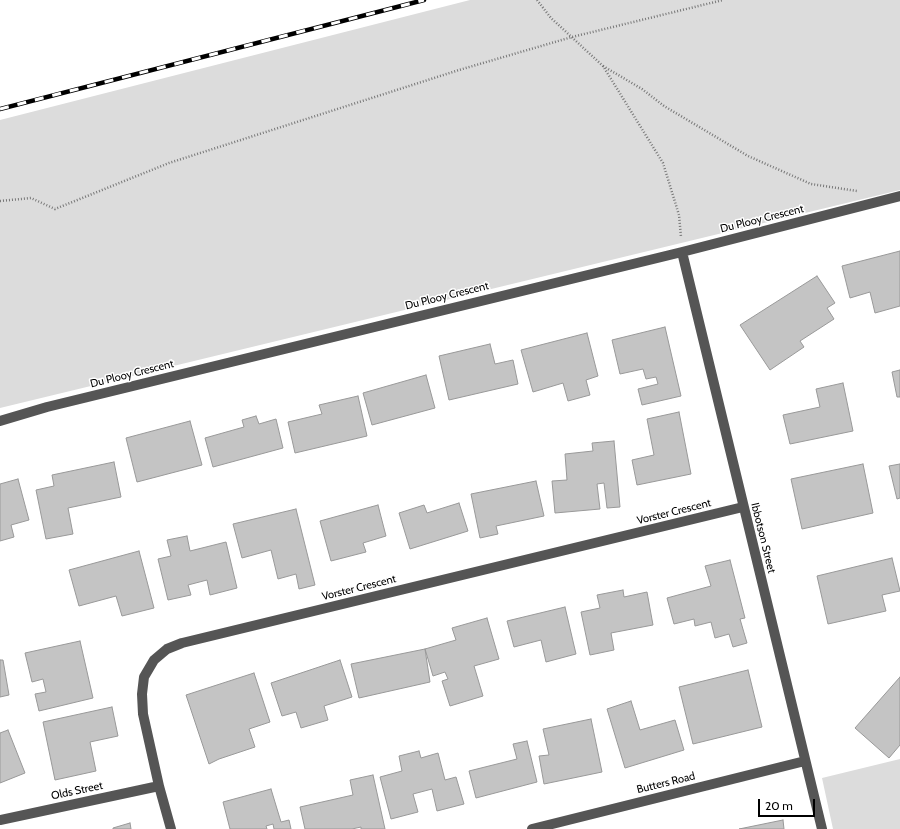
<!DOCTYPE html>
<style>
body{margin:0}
#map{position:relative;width:900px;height:829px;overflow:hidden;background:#fff;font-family:Cabin,sans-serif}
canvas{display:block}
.scale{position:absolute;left:758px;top:799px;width:57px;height:18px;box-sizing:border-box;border:2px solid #000;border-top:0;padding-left:5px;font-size:12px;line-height:14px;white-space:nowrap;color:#000;-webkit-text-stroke:3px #fff;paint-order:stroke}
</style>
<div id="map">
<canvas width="900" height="829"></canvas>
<div class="scale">20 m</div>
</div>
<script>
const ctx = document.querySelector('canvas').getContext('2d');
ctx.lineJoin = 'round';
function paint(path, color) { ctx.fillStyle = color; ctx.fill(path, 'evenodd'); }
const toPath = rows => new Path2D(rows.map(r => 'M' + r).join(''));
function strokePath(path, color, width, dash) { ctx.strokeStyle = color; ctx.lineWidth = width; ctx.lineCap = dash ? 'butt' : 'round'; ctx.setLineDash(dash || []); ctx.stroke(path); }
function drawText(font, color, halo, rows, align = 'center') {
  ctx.font = font + ' Cabin,sans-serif'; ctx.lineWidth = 3; ctx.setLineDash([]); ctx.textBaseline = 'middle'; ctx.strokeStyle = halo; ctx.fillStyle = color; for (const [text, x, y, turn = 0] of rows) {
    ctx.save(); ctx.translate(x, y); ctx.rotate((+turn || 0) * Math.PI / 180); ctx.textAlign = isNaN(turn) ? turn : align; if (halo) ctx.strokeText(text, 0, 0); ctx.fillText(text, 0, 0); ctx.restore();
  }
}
paint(toPath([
 [470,0,900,0,900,190,0,408,0,120],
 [900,759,900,829,833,829,822,778]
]), '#dcdcdc');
const building = toPath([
 [900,251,900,306,875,313,870,292,850,298,842,266,900,251],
 [817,276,835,303,827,308,834,319,800,341,804,347,770,370,740,325,817,276],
 [665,327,681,396,642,405,638,389,658,384,656,377,646,379,643,369,620,374,612,340,665,327],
 [587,333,598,376,586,380,590,395,568,401,563,383,533,392,521,350,587,333],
 [490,344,495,364,513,360,518,384,449,400,439,356,490,344],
 [900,370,900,397,897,397,892,372,900,370],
 [426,375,435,408,372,425,363,393,426,375],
 [843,383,853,431,790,444,783,415,820,407,816,389,843,383],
 [358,396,367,436,295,453,288,422,322,414,319,405,358,396],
 [679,412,691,474,637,485,632,460,654,455,647,419,679,412],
 [256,416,259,424,276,419,283,448,213,467,205,438,244,427,242,420,256,416],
 [190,421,202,465,137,482,126,438,190,421],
 [614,441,620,507,607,508,604,483,597,484,600,509,555,513,552,481,567,480,565,454,593,451,592,443,614,441],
 [114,462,121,497,68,508,73,534,46,539,36,490,54,486,52,475,114,462],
 [863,464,873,513,802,529,791,479,863,464],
 [900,464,900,498,897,499,889,466,900,464],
 [18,479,29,520,11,525,14,537,0,541,0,484,18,479],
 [536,481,544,516,496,526,498,534,480,538,471,494,536,481],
 [459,503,468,531,410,549,399,513,424,505,427,513,459,503],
 [378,505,386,536,363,543,366,552,331,561,320,521,378,505],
 [296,509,315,585,299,589,296,574,278,579,271,550,242,558,233,524,296,509],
 [187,536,190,551,226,542,237,588,210,595,207,580,188,585,191,595,168,600,158,559,171,556,167,540,187,536],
 [139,551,154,608,122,616,116,596,79,606,69,570,139,551],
 [892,558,900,591,882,595,886,611,828,624,817,576,892,558],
 [730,560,745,618,740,619,747,643,733,647,729,634,715,638,711,622,695,626,694,619,674,624,667,598,711,586,705,566,730,560],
 [623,590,624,597,647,592,653,625,611,633,614,650,590,655,581,612,600,608,597,595,623,590],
 [565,607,576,654,546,662,541,640,514,647,507,621,565,607],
 [487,618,499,659,474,666,483,696,450,706,442,681,448,679,445,672,433,676,425,649,456,640,452,628,487,618],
 [80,641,93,698,39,711,35,694,46,692,43,679,32,682,25,653,80,641],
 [425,649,430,682,359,698,351,664,425,649],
 [0,660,3,660,9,695,0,697,0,660],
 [340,660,352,697,324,706,328,720,301,728,296,712,282,716,271,683,340,660],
 [748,670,762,727,693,744,679,687,748,670],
 [254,673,270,722,249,729,255,747,219,759,209,764,186,695,254,673],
 [900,677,900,745,889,758,855,728,900,677],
 [631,701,640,730,675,720,684,750,625,768,607,709,631,701],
 [112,707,118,736,90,742,96,771,55,780,43,722,112,707],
 [591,719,602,772,544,784,539,756,549,755,543,729,591,719],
 [8,730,25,773,0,783,0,733,8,730],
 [527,741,537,782,476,798,469,771,517,759,513,744,527,741],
 [419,751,421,758,438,753,445,780,456,777,464,804,437,811,432,789,413,794,418,812,391,819,380,777,402,771,399,756,419,751],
 [373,775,385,829,361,829,361,827,352,829,305,829,300,807,353,795,350,780,373,775],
 [271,789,281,822,289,820,291,829,274,829,273,824,266,826,267,829,230,829,223,802,271,789],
 [783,820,784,829,739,829,783,820],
 [130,823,131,829,113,829,113,828,130,823]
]);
paint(building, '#c4c4c4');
strokePath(building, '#999', 1);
strokePath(toPath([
 [537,0,551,18,603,66,663,163,679,215,681,237],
 [603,66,642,89,664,106,748,156,811,184,857,191],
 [0,201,31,198,55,209,169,163,459,70,572,37,723,0]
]), '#777', 2.5, [1, 2]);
strokePath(toPath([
 [682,252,822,829],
 [0,421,47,407,682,252,900,196],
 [0,820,159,786],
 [171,829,159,786,143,714,142,694,144,677,154,660,167,649,182,643,743,507],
 [532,829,805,761]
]), '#555', 10);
const rail = toPath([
 [0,109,424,0]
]);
strokePath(rail, '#000', 4.5);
strokePath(rail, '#fff', 3, [9]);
drawText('11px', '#000', '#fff', [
 ["Du Plooy Crescent",762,219,-14],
 ["Du Plooy Crescent",447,296,-14],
 ["Du Plooy Crescent",132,374,-14],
 ["Vorster Crescent",674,512,-14],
 ["Ibbotson Street",763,538,76],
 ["Vorster Crescent",359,588,-14],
 ["Butters Road",666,783,-14],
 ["Olds Street",77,791,-12]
]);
</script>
